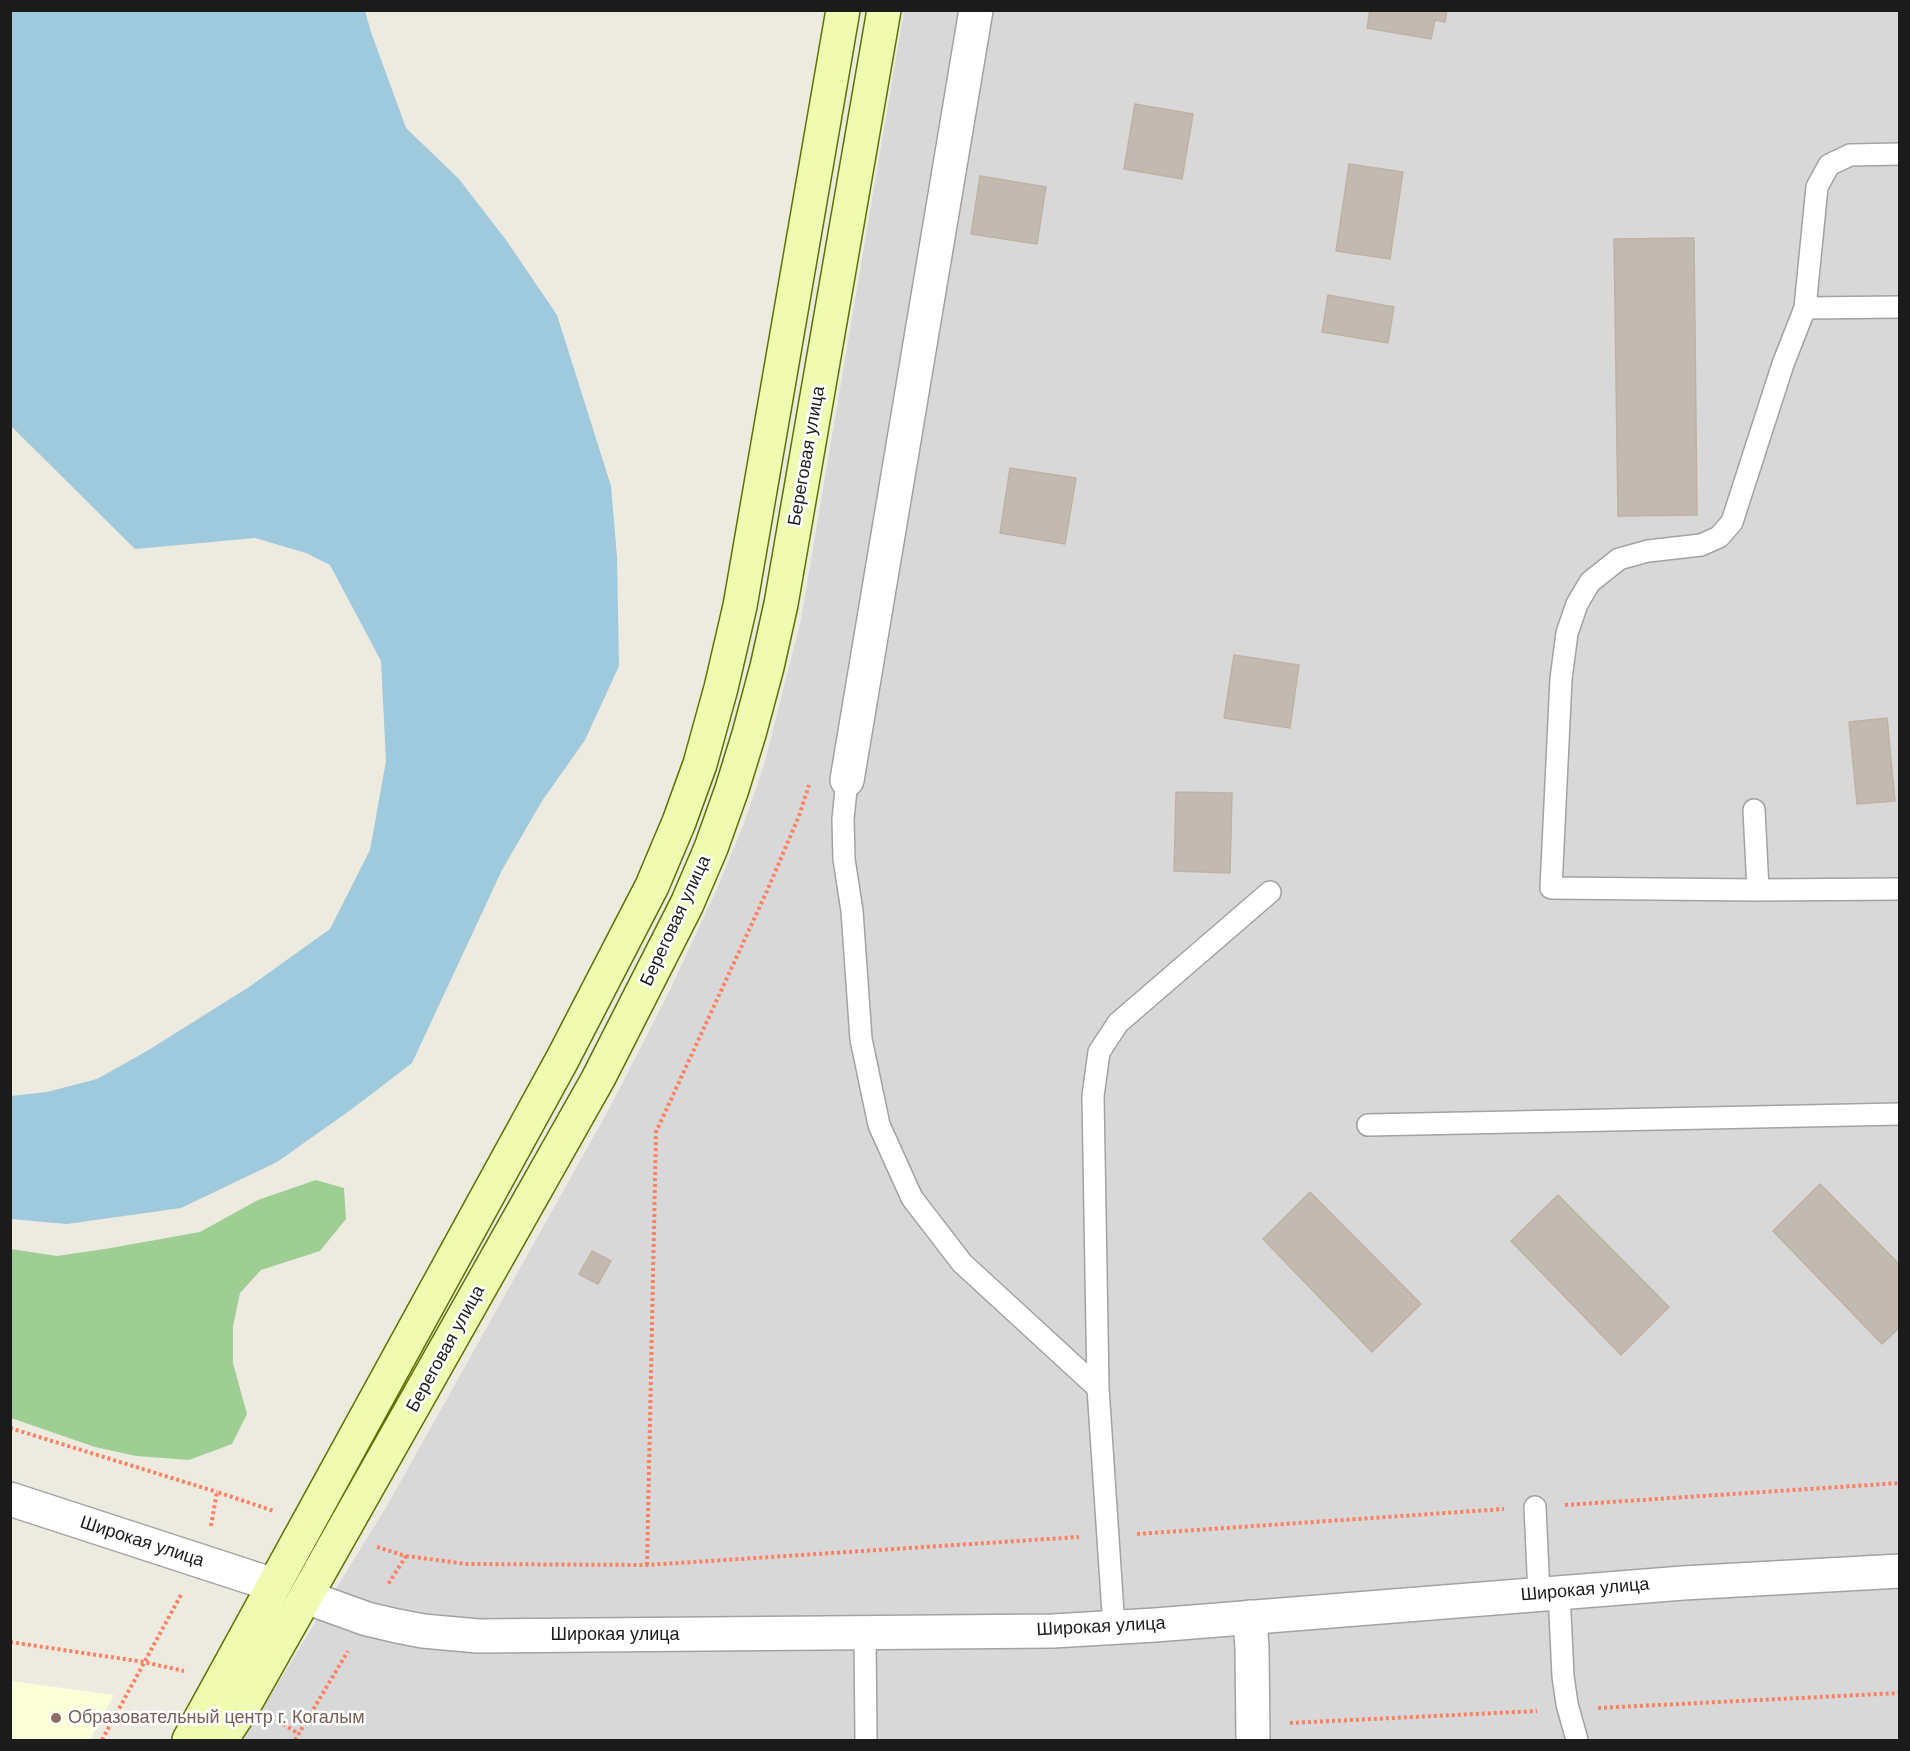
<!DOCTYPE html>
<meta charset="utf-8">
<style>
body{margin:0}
#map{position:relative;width:1910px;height:1751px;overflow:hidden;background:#edeae0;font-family:Helvetica,sans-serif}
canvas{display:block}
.frame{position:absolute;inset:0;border:12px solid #1b1b1b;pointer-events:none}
</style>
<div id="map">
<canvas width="1910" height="1751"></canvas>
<div class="frame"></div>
</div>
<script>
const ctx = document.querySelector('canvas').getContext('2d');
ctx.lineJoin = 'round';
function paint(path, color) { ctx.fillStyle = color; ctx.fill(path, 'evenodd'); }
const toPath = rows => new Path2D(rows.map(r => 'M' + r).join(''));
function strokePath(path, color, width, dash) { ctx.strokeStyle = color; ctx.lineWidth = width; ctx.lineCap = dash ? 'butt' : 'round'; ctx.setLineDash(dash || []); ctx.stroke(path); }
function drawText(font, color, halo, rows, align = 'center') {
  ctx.font = font + ' Helvetica,sans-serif'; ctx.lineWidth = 5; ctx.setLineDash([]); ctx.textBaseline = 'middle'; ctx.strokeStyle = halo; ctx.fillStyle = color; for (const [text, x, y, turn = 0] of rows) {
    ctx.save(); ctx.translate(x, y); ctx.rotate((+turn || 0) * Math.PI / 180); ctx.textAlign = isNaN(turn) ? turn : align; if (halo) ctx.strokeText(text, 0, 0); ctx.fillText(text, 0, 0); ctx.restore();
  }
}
paint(toPath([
 [904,11,1899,11,1899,1740,243,1740,388,1504,608,1111,666,998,716,891,743,826,764,765,801,619]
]), '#d9d8d8');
paint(toPath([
 [11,1681,114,1695,90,1740,11,1740]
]), '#fbffd8');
paint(toPath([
 [316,1180,344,1188,346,1219,320,1251,261,1270,240,1293,233,1326,233,1363,247,1414,232,1444,189,1460,136,1456,95,1447,11,1418,11,1249,57,1256,105,1249,200,1232,258,1200]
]), '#9fce94');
paint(toPath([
 [11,10,365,11,371,32,406,128,459,179,506,240,557,315,611,486,617,557,619,666,585,740,542,801,502,870,412,1063,352,1109,277,1162,181,1208,67,1224,11,1219,11,1096,47,1092,97,1079,147,1051,249,987,330,929,370,850,386,761,381,661,330,565,306,553,255,538,135,549,11,426]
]), '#9fc9dd');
const building = toPath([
 [1370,10,1447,10,1445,22,1435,20,1431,39,1367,28,1370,10],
 [1135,104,1193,114,1182,179,1124,169,1135,104],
 [1349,164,1403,172,1390,259,1336,251,1349,164],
 [980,176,1046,187,1037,244,971,234,980,176],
 [1694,238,1697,515,1618,516,1614,239,1694,238],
 [1328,295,1394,307,1388,343,1322,332,1328,295],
 [1010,468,1076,478,1065,544,1000,533,1010,468],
 [1234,655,1299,665,1290,728,1224,718,1234,655],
 [1887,718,1895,801,1857,804,1849,722,1887,718],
 [1176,792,1232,793,1230,873,1174,871,1176,792],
 [1820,1184,1900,1265,1900,1327,1882,1344,1773,1231,1820,1184],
 [1310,1192,1421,1304,1372,1352,1263,1239,1310,1192],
 [1558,1195,1669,1307,1621,1355,1511,1241,1558,1195],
 [592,1251,611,1261,598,1284,579,1274,592,1251]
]);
paint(building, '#c2b9b0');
strokePath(building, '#bfb2a2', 1.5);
const service = toPath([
 [1900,154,1850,155,1829,165,1817,187,1805,308,1783,364,1732,522,1719,537,1701,545,1648,551,1619,559,1590,582,1577,604,1567,633,1561,679,1551,888,1758,890,1900,889],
 [1805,308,1900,307],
 [847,780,843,819,844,859,852,911,861,1039,879,1125,912,1198,962,1263,1098,1388],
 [1754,810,1758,890],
 [1368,1125,1900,1114],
 [1535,1507,1539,1594],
 [1559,1592,1563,1676,1567,1704,1577,1740],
 [1114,1628,1098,1388,1093,1096,1099,1052,1118,1023,1270,892],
 [865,1634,866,1740]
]);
const minor = toPath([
 [847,780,976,10],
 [10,1499,274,1585],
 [1250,1617,1252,1649,1253,1740]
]);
const tertiary = toPath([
 [306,1597,367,1619,397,1626,423,1631,478,1636,1053,1631,1155,1625,1683,1583,1900,1571]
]);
const secondary = toPath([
 [189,1740,562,1060,652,886,679,822,700,764,721,688,740,606,843,10],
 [221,1740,246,1702,598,1079,687,904,711,848,732,789,749,734,767,667,781,604,884,10]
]);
strokePath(service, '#a2a2a2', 24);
strokePath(minor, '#a2a2a2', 36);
strokePath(tertiary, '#a2a2a2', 36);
strokePath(secondary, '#5c7302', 36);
strokePath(toPath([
 [10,1428,217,1492],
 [1565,1505,1900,1483],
 [211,1526,217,1492,274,1511],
 [1137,1534,1504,1509],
 [377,1547,406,1556,387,1586],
 [406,1556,467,1564,647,1565,1079,1537],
 [647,1565,656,1132,767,891,799,816,809,785],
 [10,1642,144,1662,184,1671],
 [1598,1708,1900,1693],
 [278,1721,299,1734],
 [1290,1723,1537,1711],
 [102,1740,182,1593],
 [295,1740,348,1651]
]), '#fd8061', 4, [3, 3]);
strokePath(service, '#fff', 21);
strokePath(minor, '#fff', 33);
strokePath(tertiary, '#fff', 33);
strokePath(secondary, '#f0fbb1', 33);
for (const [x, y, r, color] of [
 [56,1718,6,"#8d6e63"]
]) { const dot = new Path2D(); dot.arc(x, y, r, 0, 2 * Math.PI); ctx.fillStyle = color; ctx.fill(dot); strokePath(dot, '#fff', 2); }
drawText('18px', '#1b1b1b', '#fff', [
 ["Береговая улица",807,456,-80],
 ["Береговая улица",676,921,-65],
 ["Береговая улица",446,1349,-61],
 ["Широкая улица",142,1542,18],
 ["Широкая улица",1585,1590,-5],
 ["Широкая улица",1101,1627,-3],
 ["Широкая улица",615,1635]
]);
drawText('18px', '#785e54', '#fff', [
 ["Образовательный центр г. Когалым",68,1718]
], 'left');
</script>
